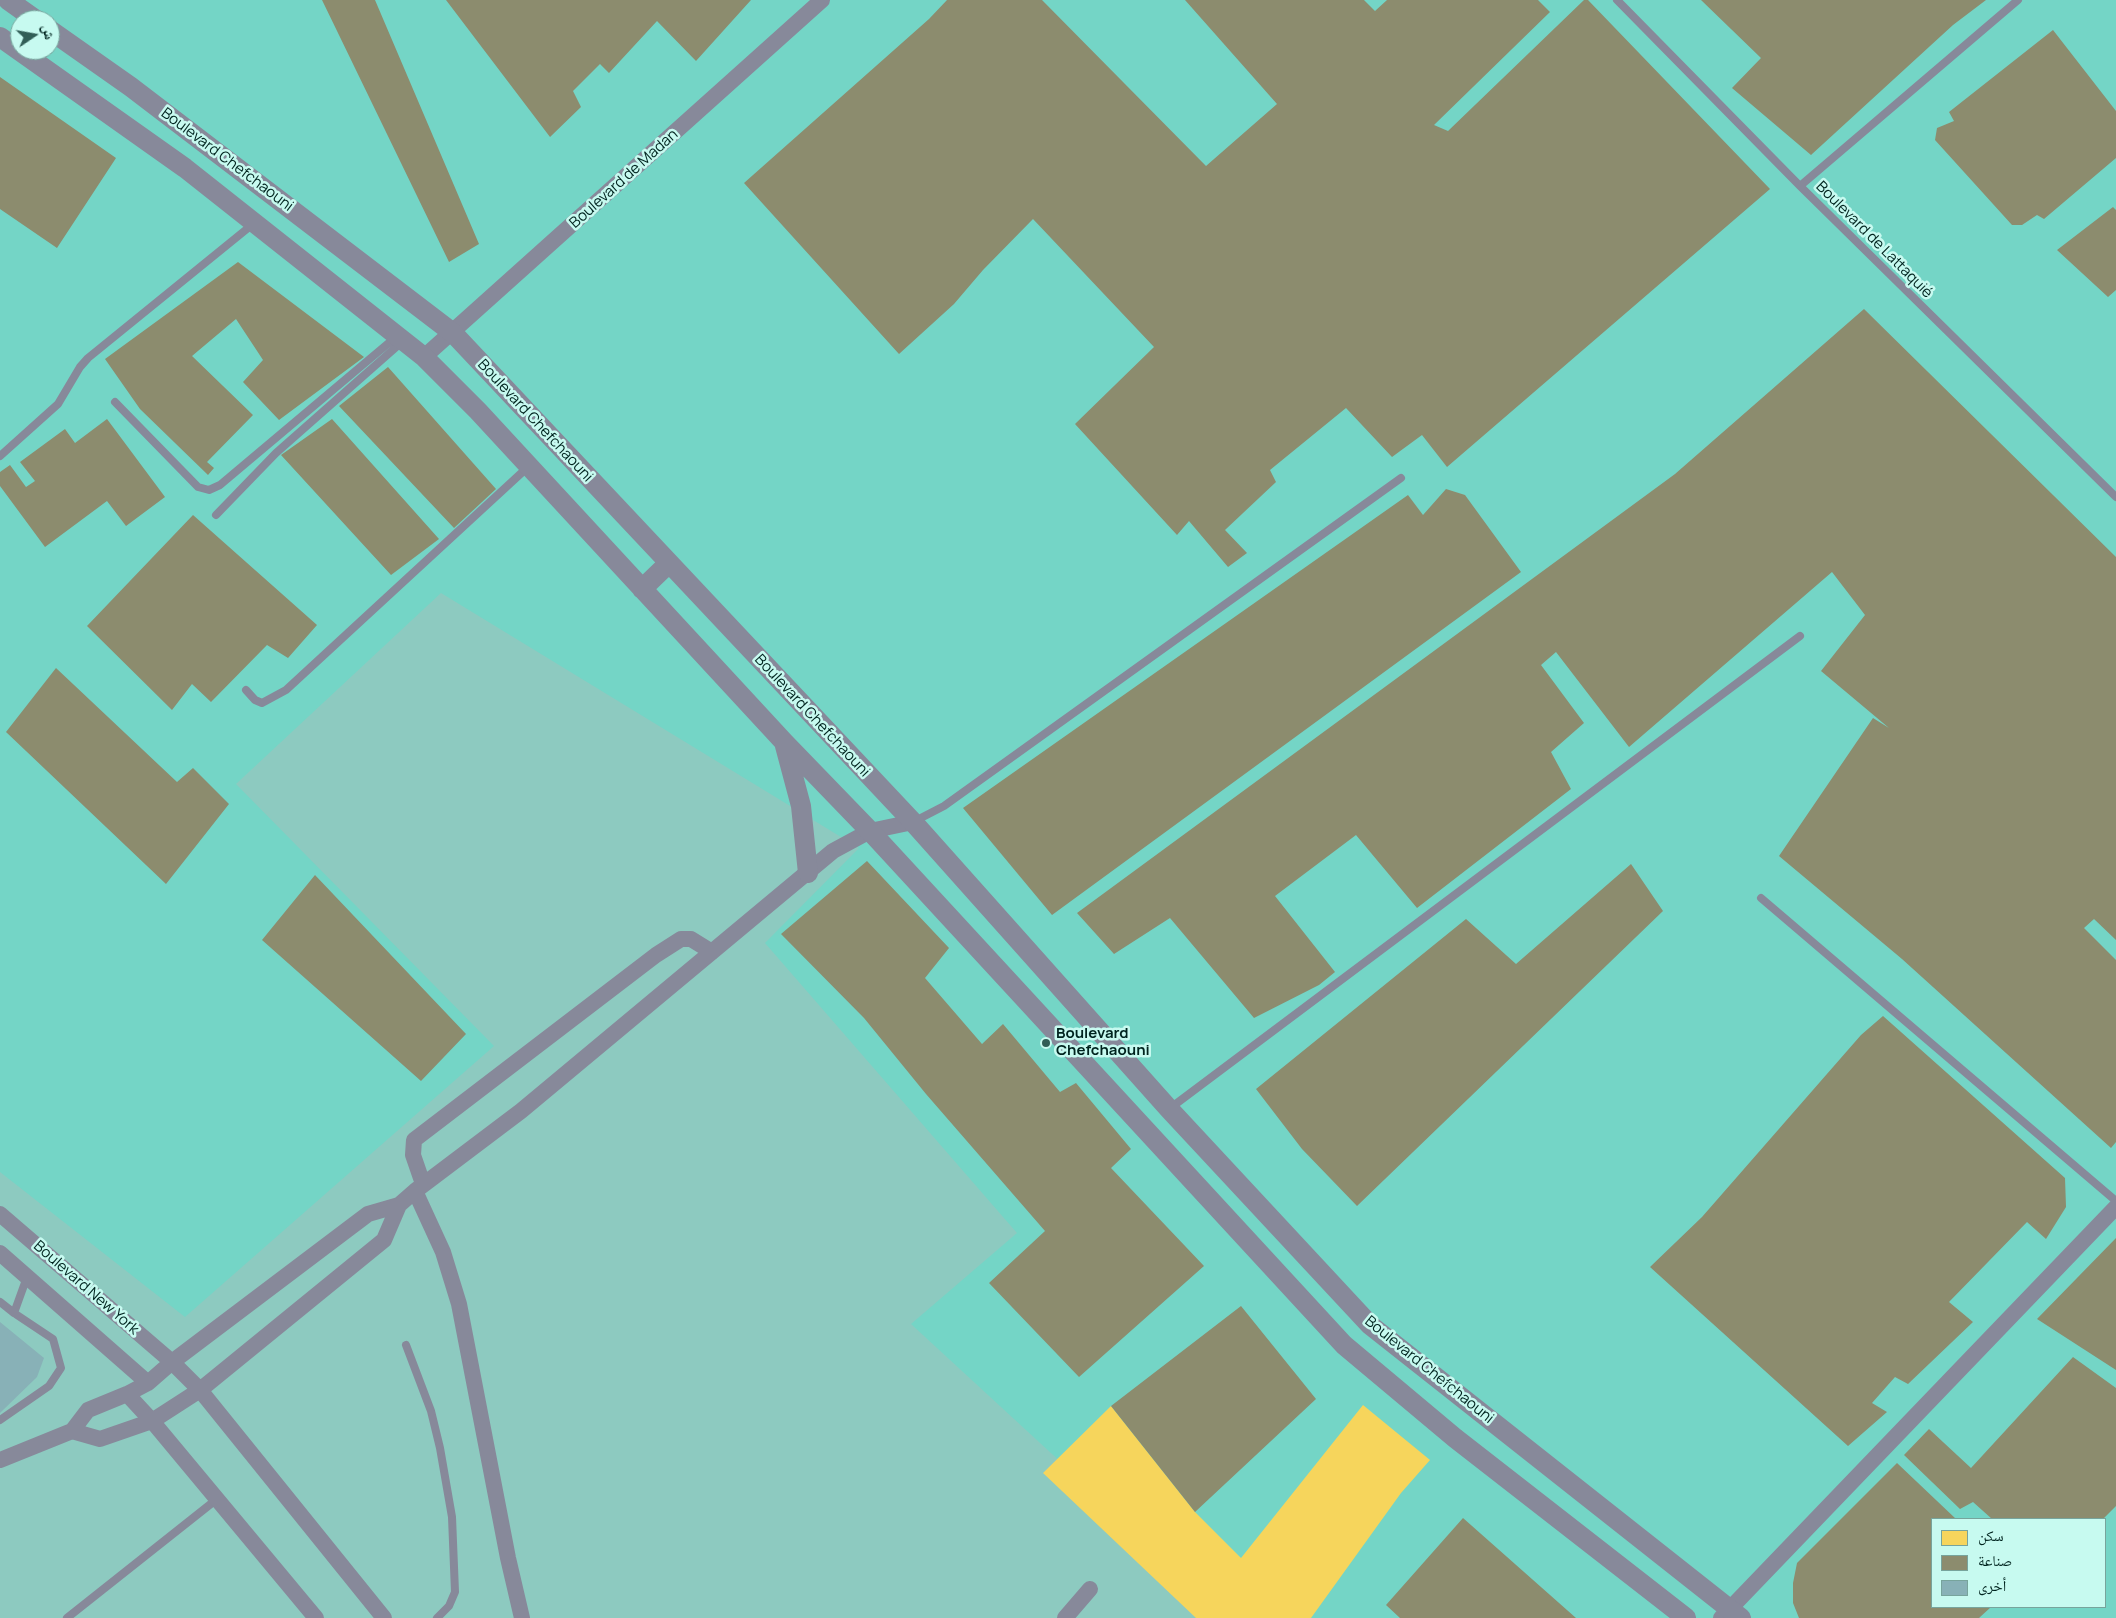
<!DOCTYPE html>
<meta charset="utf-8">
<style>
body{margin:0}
#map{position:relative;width:2116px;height:1618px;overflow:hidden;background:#8dcac0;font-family:Manrope,"Noto Naskh Arabic",sans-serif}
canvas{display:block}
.legend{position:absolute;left:1931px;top:1518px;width:175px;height:90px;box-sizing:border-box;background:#c7faf0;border:1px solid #77a49c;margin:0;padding:6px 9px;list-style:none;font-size:15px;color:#00241f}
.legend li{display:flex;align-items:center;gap:10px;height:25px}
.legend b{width:25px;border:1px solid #77a49c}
.north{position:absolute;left:10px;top:10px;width:50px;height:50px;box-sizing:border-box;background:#c7faf0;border:1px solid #77a49c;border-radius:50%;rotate:78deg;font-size:14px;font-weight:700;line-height:20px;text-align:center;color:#00241f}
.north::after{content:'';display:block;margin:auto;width:18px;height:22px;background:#315e57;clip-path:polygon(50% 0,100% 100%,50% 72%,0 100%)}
</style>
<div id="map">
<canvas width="2116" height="1618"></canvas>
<ul class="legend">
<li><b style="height:14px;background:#f6d55c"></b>سكن</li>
<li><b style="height:14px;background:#8c8c6e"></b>صناعة</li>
<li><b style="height:14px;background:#88b1b7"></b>أخرى</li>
</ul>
<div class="north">ش</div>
</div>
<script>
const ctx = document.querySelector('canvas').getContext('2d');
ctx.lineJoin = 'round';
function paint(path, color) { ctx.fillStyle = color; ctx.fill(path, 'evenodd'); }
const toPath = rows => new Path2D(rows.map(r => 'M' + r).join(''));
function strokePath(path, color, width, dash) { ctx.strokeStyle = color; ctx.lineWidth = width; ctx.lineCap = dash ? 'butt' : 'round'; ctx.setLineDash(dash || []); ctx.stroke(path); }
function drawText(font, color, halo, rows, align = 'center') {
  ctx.font = font + ' Manrope,sans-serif'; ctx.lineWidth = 5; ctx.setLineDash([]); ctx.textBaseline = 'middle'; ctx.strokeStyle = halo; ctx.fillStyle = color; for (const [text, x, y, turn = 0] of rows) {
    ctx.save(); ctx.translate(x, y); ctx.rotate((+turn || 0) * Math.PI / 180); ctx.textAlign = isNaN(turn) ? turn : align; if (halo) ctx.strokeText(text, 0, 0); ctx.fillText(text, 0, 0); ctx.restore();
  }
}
paint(toPath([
 [0,0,2116,0,2116,1618,1225,1618,1065,1466,911,1324,1017,1233,765,943,859,848,441,593,236,784,494,1046,185,1317,0,1172],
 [20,20,50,20,50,50,20,50],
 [1932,1519,2105,1519,2105,1607,1932,1607]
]), '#74d5c6');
paint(toPath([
 [1363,1405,1430,1460,1401,1493,1311,1618,1196,1618,1043,1473,1111,1406,1195,1512,1241,1558]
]), '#f6d55c');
paint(toPath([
 [322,0,375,0,479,244,449,262],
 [446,0,751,0,696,61,657,21,609,73,600,64,573,91,581,107,550,137],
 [947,0,1042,0,1206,166,1277,104,1185,0,1364,0,1375,11,1387,0,1538,0,1550,12,1434,125,1448,131,1584,0,1588,0,1770,189,1447,467,1422,435,1392,457,1346,408,1270,470,1276,482,1225,530,1247,553,1228,567,1189,521,1177,535,1075,424,1154,347,1033,219,983,270,954,304,899,354,744,183,929,19],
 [1701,0,1986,0,1953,25,1811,155,1732,88,1761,58],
 [2053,30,2116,111,2116,158,2044,219,2037,215,2022,225,2012,225,1935,140,1937,128,1954,121,1949,112],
 [0,77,116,158,57,248,0,209],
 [2113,207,2116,210,2116,290,2108,297,2057,250],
 [238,262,364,357,279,420,243,382,263,360,236,319,192,356,253,415,207,462,214,468,208,475,140,409,105,359],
 [1864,309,2116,557,2116,940,2094,919,2084,928,2116,960,2116,1142,2111,1148,1902,959,1779,856,1873,718,1889,728,1821,671,1865,615,1832,572,1629,747,1556,652,1541,665,1584,723,1551,752,1571,789,1417,908,1356,835,1275,896,1335,972,1319,985,1254,1018,1170,918,1114,954,1077,913,1675,474],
 [388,367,496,489,454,528,339,406],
 [107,419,165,497,126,526,107,501,45,547,0,486,0,472,10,465,26,487,35,481,20,462,65,429,75,443],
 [332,419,439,539,391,575,281,455],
 [1446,489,1465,495,1521,572,1052,915,963,808,1408,495,1423,515],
 [193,515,317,625,288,658,267,645,211,702,192,684,172,710,87,626],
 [56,668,177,782,193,768,229,804,166,884,6,732],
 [867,861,949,948,925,978,982,1044,1003,1024,1060,1092,1076,1083,1131,1149,1111,1168,1204,1266,1079,1377,989,1283,1045,1231,926,1094,864,1018,781,934],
 [1631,864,1663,911,1357,1206,1302,1149,1256,1089,1466,919,1516,964],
 [315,875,466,1034,421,1081,262,940],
 [1883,1016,2065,1178,2066,1207,2046,1239,2027,1222,1949,1302,1973,1322,1908,1384,1895,1377,1872,1403,1887,1412,1848,1446,1650,1267,1702,1217,1861,1035],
 [2116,1238,2116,1370,2037,1319],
 [1241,1306,1316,1399,1195,1512,1111,1406],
 [2073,1357,2116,1388,2116,1506,2103,1519,1992,1519,1973,1502,1960,1509,1904,1455,1929,1429,1971,1468],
 [1897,1463,1956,1519,1932,1519,1932,1607,1991,1607,1979,1618,1799,1618,1793,1603,1793,1583,1797,1563],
 [1463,1518,1576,1618,1400,1618,1386,1605]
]), '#8c8c6e');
paint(toPath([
 [0,1322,44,1358,37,1377,0,1413]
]), '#88b1b7');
strokePath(toPath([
 [1617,0,1800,186,2116,497],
 [1800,186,2018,0],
 [115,402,198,487,209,490,220,485,397,336],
 [0,456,58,404,80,367,88,358,253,224],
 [216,515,276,453,403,341],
 [246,690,255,700,262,703,286,690,529,466],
 [915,821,944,806,1401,478],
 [1761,898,2116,1201],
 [1169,1109,1800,636],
 [0,1302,14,1313],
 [406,1345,431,1411,440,1448,452,1517,455,1592,449,1606,437,1618],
 [0,1420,49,1386,61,1368,53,1339,14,1313,27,1277],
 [67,1618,217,1499]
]), '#87899a', 8);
strokePath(toPath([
 [424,357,822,0],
 [423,1184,413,1155,414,1140,656,955,681,939,691,939,712,952],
 [415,1191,443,1252,459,1304,508,1558,522,1618],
 [0,1214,172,1362,200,1390,384,1618],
 [0,1253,148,1383],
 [127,1394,152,1421,316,1618],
 [72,1431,100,1439,152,1421,200,1390,384,1240,399,1205,415,1191,521,1111,833,851,870,831,913,822],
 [0,1460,72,1431,88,1410,127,1394,148,1383,172,1362,368,1214,399,1205],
 [1065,1618,1090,1589],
 [1721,1618,2116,1207]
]), '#87899a', 16);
strokePath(toPath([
 [8,0,36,20],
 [50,30,131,87,453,333,913,822,1169,1109,1370,1325,1741,1618],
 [0,37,185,168,424,357,478,411,784,742,870,831,1344,1345,1455,1438,1686,1618],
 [642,589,669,563],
 [785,746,801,806,808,873]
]), '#87899a', 20);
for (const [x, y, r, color] of [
 [1046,1043,5,"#315e57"]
]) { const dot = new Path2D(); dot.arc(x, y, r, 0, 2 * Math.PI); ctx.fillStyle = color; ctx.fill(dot); strokePath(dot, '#c7faf0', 2); }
drawText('15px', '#00241f', '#c7faf0', [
 ["Boulevard Chefchaouni",227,160,37],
 ["Boulevard de Madan",624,179,-42],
 ["Boulevard de Lattaquié",1874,240,45],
 ["Boulevard Chefchaouni",535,421,47],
 ["Boulevard Chefchaouni",812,716,47],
 ["Boulevard New York",86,1288,41],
 ["Boulevard Chefchaouni",1429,1370,39]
]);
drawText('bold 15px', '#00241f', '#c7faf0', [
 ["Boulevard",1056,1034],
 ["Chefchaouni",1056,1051]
], 'left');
</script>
